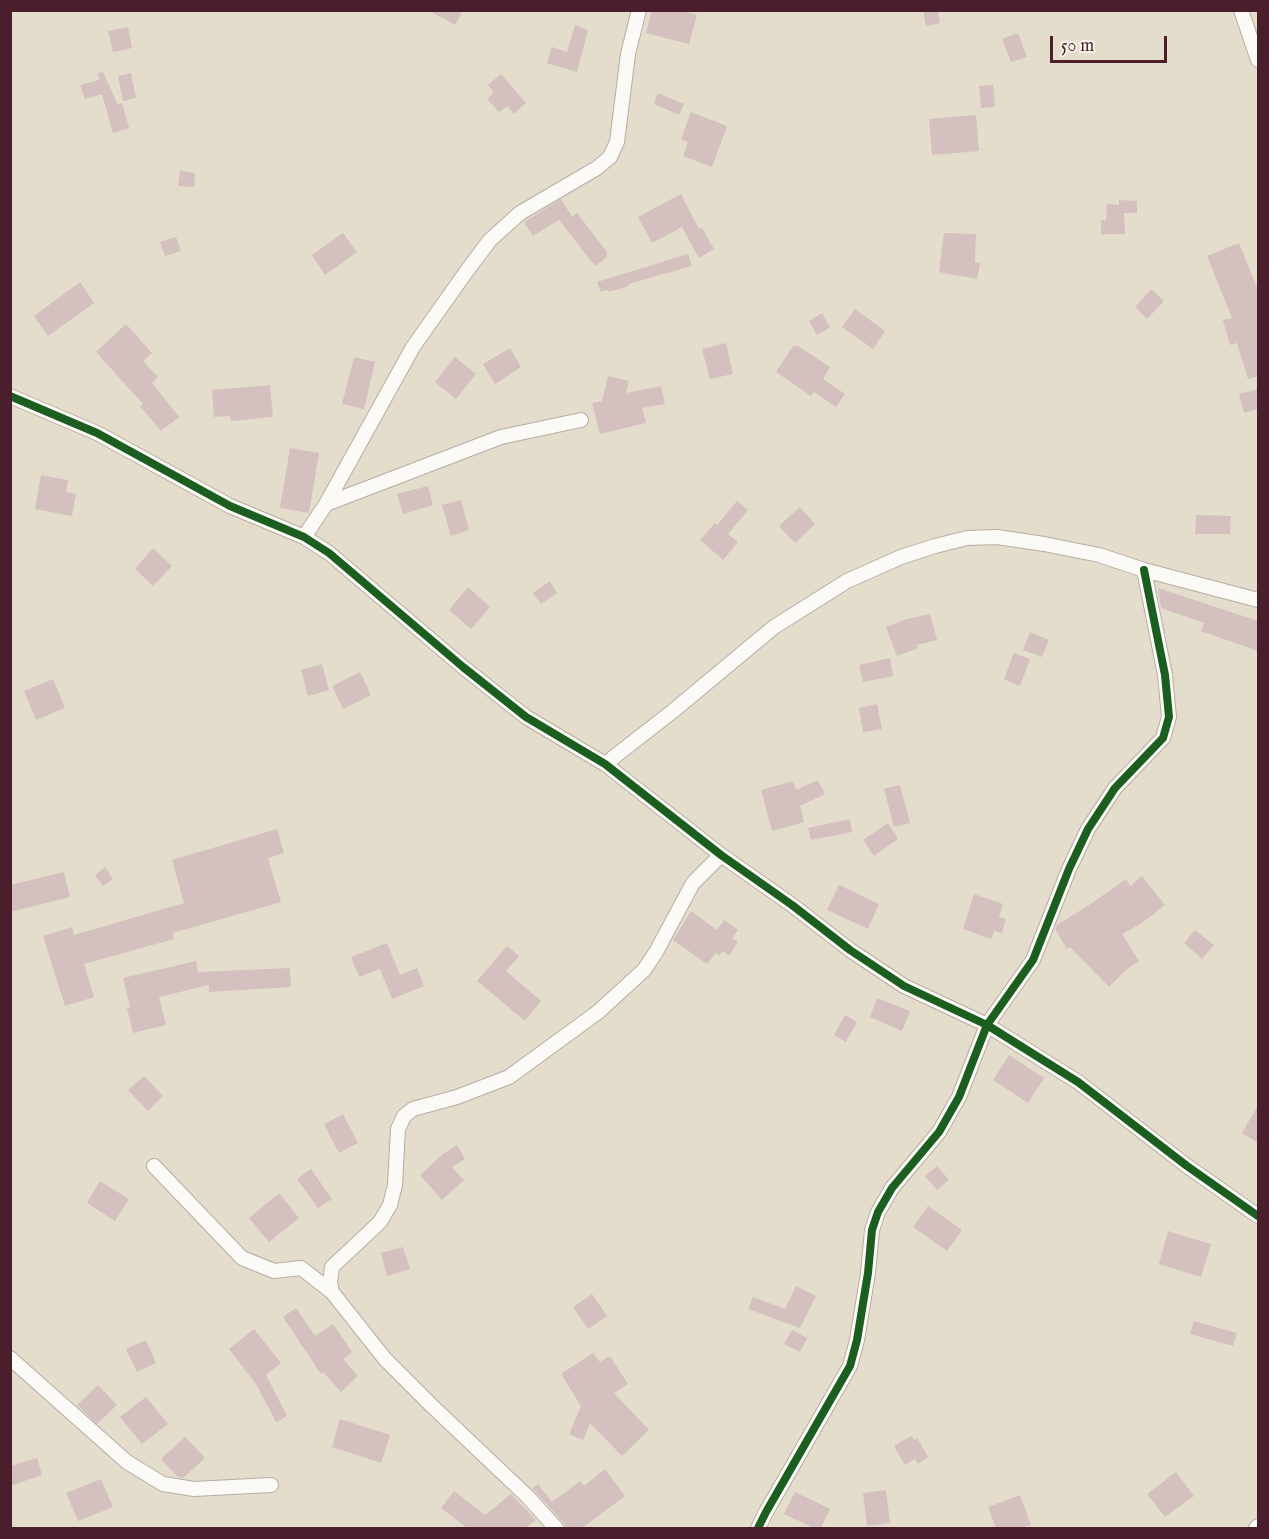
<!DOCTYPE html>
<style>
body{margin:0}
#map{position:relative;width:1269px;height:1539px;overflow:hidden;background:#e4ddcc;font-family:"IM FELL English",serif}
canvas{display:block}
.frame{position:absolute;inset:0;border:12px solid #4a1f2b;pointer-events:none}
.scale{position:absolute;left:1050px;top:36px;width:117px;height:27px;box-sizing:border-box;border:3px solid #4a1f2b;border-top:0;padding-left:8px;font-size:18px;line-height:21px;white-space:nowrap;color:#4a1f2b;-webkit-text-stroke:4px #f7f3e8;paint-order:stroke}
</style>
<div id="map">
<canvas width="1269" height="1539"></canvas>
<div class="frame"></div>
<div class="scale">50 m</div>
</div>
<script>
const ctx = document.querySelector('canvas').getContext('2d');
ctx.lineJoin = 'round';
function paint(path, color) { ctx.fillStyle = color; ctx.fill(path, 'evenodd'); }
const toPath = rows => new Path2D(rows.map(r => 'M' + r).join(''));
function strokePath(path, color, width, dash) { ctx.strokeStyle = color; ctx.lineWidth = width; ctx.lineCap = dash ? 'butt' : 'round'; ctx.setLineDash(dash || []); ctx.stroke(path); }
paint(toPath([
 [428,10,463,10,455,25],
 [652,10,679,10,697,15,689,44,646,33],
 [923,10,938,10,940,23,926,26],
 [575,25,588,30,577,72,547,63,552,47,567,52],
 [128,27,132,48,113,52,108,31],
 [1018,33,1027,57,1011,62,1002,39],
 [103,72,118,105,122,103,129,128,113,133,102,94,85,99,80,85,99,80,98,73],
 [131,73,136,98,123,101,118,76],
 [501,74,526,103,514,114,507,106,499,112,487,99,494,92,488,85],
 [993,85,995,107,981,108,979,86],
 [658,93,684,104,679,115,654,104],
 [691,112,727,126,712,167,683,156,688,142,681,139],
 [976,115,979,151,932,155,929,119],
 [180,171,195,173,194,187,178,186],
 [681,194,699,229,702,228,714,249,699,258,682,227,652,243,638,217],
 [561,199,572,217,577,213,607,252,607,257,595,266,559,220,533,236,524,222],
 [1119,200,1137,201,1137,213,1124,213,1125,234,1101,234,1101,220,1106,220,1107,204,1119,205],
 [343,233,357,252,325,275,312,255],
 [944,233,976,234,975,262,980,263,977,279,939,272],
 [176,237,181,251,165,256,160,242],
 [1239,243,1258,290,1258,376,1248,379,1237,343,1230,345,1223,320,1232,318,1207,256],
 [688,254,692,266,628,284,629,286,609,292,608,290,601,292,597,282],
 [80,282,94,303,48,336,34,316],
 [1151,289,1164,301,1147,319,1135,307],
 [855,309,885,331,873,349,842,327],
 [822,313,830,327,817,335,809,321],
 [126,324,152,353,143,361,158,377,152,383,179,417,161,431,140,406,143,404,96,352],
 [726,343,733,374,710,379,702,349],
 [793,346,798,346,830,367,823,379,845,394,836,407,814,392,811,396,776,372],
 [510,348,521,367,495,384,483,364],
 [354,357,375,362,364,409,342,404],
 [455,357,476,374,456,399,435,382],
 [608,376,629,381,626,393,661,386,665,404,642,408,646,423,600,434,592,403,602,401],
 [270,385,273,417,231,421,230,416,214,417,212,390],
 [1258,389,1258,409,1244,413,1239,394],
 [290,448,319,453,309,513,280,508],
 [41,475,68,480,66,492,76,494,72,516,35,509],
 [428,486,433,505,403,514,397,494],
 [461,500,469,530,451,536,442,505],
 [737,501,748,510,728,534,738,542,723,560,700,540,715,523,717,525],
 [800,507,815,524,795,543,779,526],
 [1196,515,1231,516,1230,534,1195,534],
 [153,548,172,566,153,586,135,569],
 [550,581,557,593,541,604,533,593],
 [468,587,490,607,471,629,449,610],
 [1158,588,1258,621,1258,651,1201,631,1204,623,1161,608],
 [930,614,937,640,917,645,918,648,897,656,886,627,907,619],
 [1030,632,1049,640,1042,657,1023,650],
 [1014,653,1030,659,1020,686,1004,679],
 [890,658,893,676,863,682,859,665],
 [322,664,329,690,308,696,301,670],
 [360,672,371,695,343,709,332,686],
 [53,679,65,708,36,720,24,691],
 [877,704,882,729,863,732,859,708],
 [818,780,825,794,800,806,804,822,772,831,761,790,793,781,796,790],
 [900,785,910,823,894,827,884,789],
 [850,819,852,832,811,840,808,828],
 [888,823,898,839,874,856,863,840],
 [277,829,284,853,268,858,281,902,173,933,174,939,84,964,94,997,65,1006,43,936,72,927,74,935,184,903,172,860],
 [105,867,113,879,103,886,95,875],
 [64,872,70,897,10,912,10,885],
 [1142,876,1165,905,1142,923,1122,934,1139,961,1127,969,1109,987,1070,947,1067,949,1055,929,1057,925,1089,905,1126,879,1130,886],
 [839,885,879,904,868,929,827,910],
 [974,894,1003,904,999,917,1006,919,1002,933,994,931,991,939,963,929],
 [691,911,717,930,724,920,738,930,732,938,738,942,729,956,723,951,719,955,716,953,707,964,673,940],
 [1195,930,1214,945,1202,959,1184,943],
 [387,943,400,975,417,968,424,986,392,999,380,969,359,977,351,957],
 [507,946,519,956,506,971,541,1001,525,1021,477,981],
 [196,961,198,972,290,968,291,987,209,992,209,985,159,997,166,1025,133,1033,127,1008,130,1007,123,978],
 [877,998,910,1011,902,1031,870,1017],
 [845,1015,857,1022,846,1042,834,1035],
 [1009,1055,1044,1078,1028,1103,993,1080],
 [144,1076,163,1096,148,1111,128,1090],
 [1258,1105,1258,1143,1242,1133],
 [343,1114,358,1143,339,1153,324,1124],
 [457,1145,465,1159,452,1167,464,1180,442,1200,420,1175,443,1154],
 [937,1166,949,1180,937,1190,925,1176],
 [311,1169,332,1199,318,1208,297,1179],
 [100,1181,129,1199,115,1221,87,1203],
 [279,1193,299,1218,269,1242,249,1218],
 [928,1206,962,1230,947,1251,913,1227],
 [1168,1231,1211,1244,1201,1277,1159,1264],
 [403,1247,410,1269,387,1276,381,1253],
 [796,1286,816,1296,800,1328,748,1309,753,1297,785,1309],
 [592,1294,607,1316,588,1329,573,1307],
 [296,1308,315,1336,333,1324,352,1352,343,1359,358,1376,341,1392,323,1372,321,1374,283,1317],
 [1194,1321,1237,1333,1233,1346,1190,1334],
 [254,1329,281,1363,266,1375,287,1416,276,1422,256,1384,229,1349],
 [792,1330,807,1338,800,1352,784,1344],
 [146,1340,156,1363,137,1372,126,1349],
 [593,1353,600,1362,610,1356,628,1384,614,1393,649,1430,622,1456,590,1423,583,1440,569,1434,581,1406,561,1374],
 [98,1385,117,1405,97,1424,77,1405],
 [146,1397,168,1424,142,1444,120,1417],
 [340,1419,390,1435,381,1463,332,1447],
 [911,1436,914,1440,917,1438,928,1457,918,1464,915,1459,905,1465,894,1446],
 [185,1437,205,1458,183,1478,178,1477,161,1459],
 [37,1458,42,1475,10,1486,10,1466],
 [605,1469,625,1496,582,1528,566,1528,563,1522,532,1488,538,1484,552,1502,580,1481,584,1486],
 [1176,1472,1194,1496,1165,1517,1147,1494],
 [101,1479,113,1507,78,1521,66,1493],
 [886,1490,890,1523,867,1526,863,1493],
 [454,1491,485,1515,511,1494,536,1520,526,1528,467,1528,441,1508],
 [795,1492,830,1509,821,1528,814,1528,784,1514],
 [1020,1495,1031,1525,1021,1528,996,1528,988,1507]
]), '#d3c0bf');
const street = toPath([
 [1241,10,1258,60],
 [10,396,97,433,230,506,304,537,329,553,463,667,526,717,605,764,721,855,792,905,850,950,904,986,987,1025,1078,1082,1187,1166,1258,1216],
 [326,504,501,437,581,420],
 [304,537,326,504,413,347,466,272,490,240,520,213,597,168,610,157,617,142,628,54,639,10],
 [605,764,673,711,774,627,847,581,901,557,935,546,967,538,997,537,1044,544,1099,555,1144,570,1258,600],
 [154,1166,242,1258,274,1271,301,1268,332,1292],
 [10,1358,127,1462,163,1484,194,1489,271,1485],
 [556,1528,528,1497,431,1405,385,1359,332,1292,330,1282,332,1267,380,1222,390,1205,395,1185,398,1129,404,1116,413,1109,457,1097,509,1077,598,1012,644,970,656,952,693,883,721,855],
 [758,1528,766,1512,850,1366,857,1340,868,1273,872,1230,878,1212,892,1188,939,1132,959,1097,987,1025,1033,960,1069,869,1088,829,1115,788,1163,738,1169,717,1165,675,1144,570],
 [1256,1528,1258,1526]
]);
strokePath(street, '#b6ada3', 16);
strokePath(street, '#fbfaf7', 14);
strokePath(toPath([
 [10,396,97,433,230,506,304,537,329,553,463,667,526,717,605,764,721,855,792,905,850,950,904,986,987,1025,1078,1082,1187,1166,1258,1216],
 [758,1528,766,1512,850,1366,857,1340,868,1273,872,1230,878,1212,892,1188,939,1132,959,1097,987,1025,1033,960,1069,869,1088,829,1115,788,1163,738,1169,717,1165,675,1144,570]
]), '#1b5e20', 8);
</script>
